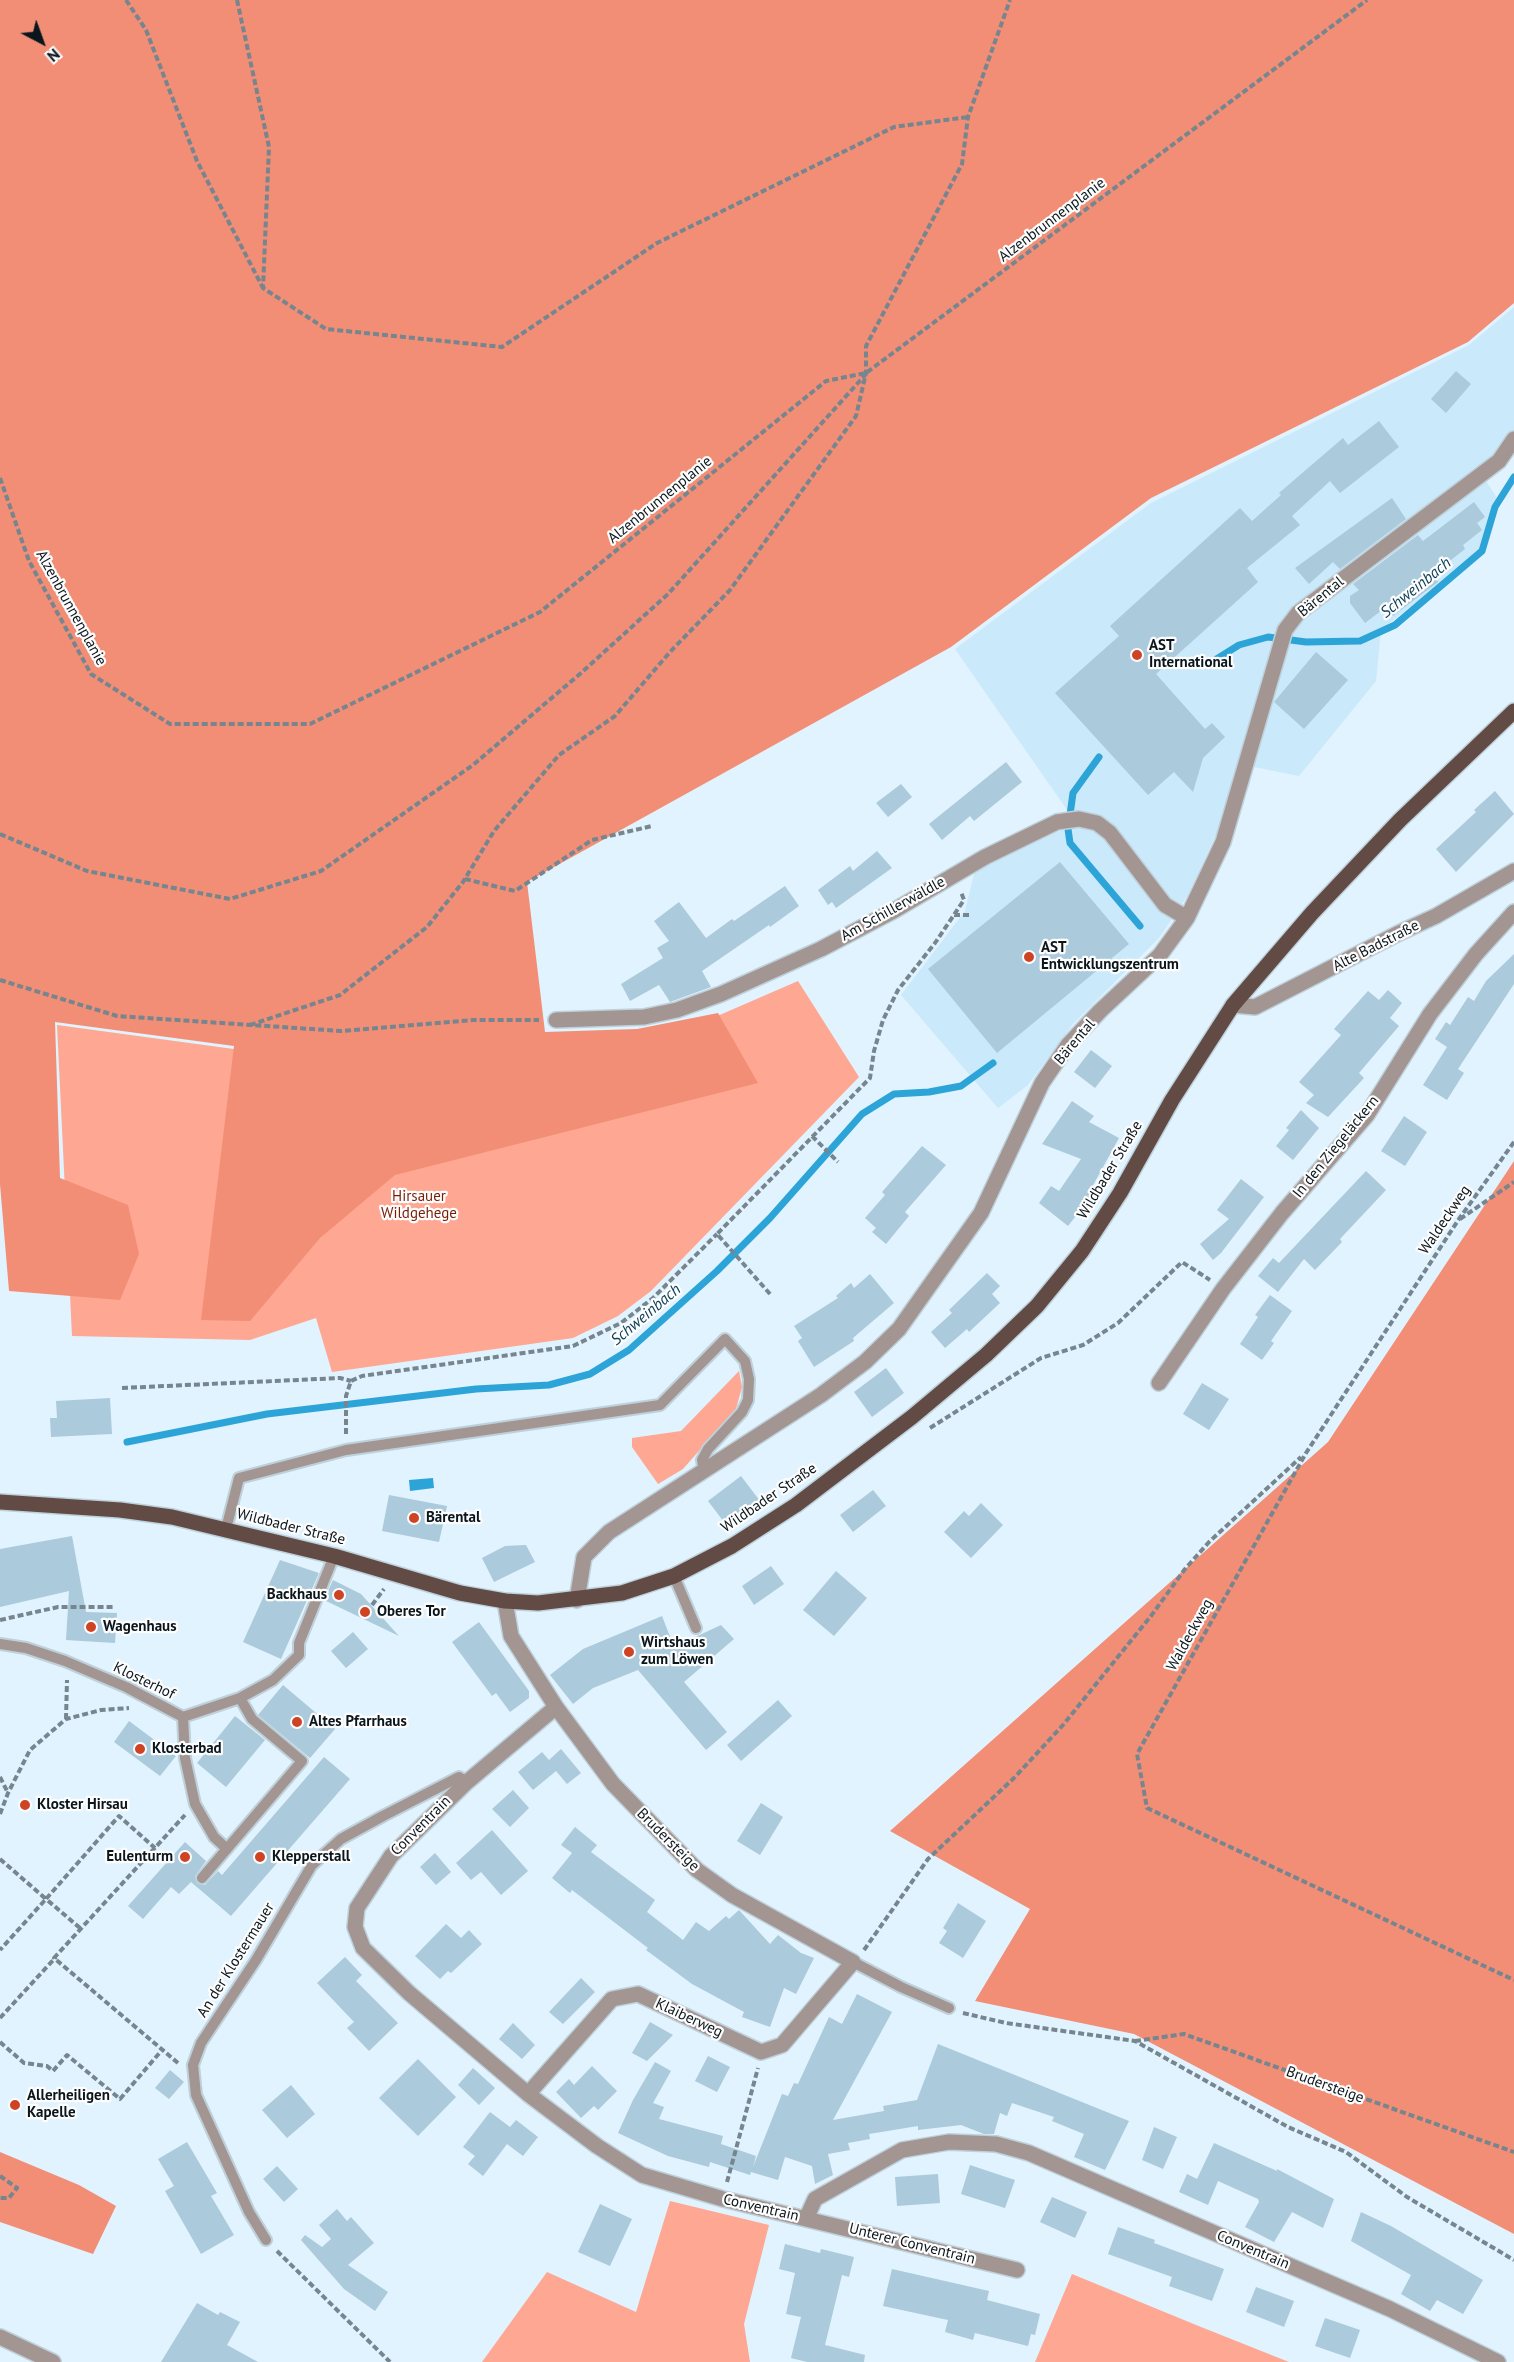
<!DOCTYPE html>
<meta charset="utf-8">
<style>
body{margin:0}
#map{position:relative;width:1514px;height:2362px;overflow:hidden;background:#e0f3fe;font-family:"PT Sans",sans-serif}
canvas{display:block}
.north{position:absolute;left:12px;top:12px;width:60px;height:60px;-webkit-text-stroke:4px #fdfdfd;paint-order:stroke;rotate:139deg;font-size:16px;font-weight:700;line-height:24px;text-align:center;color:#0a161c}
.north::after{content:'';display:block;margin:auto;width:21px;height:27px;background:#0a161c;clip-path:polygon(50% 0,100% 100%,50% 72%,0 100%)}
</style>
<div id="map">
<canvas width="1514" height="2362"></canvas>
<div class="north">N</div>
</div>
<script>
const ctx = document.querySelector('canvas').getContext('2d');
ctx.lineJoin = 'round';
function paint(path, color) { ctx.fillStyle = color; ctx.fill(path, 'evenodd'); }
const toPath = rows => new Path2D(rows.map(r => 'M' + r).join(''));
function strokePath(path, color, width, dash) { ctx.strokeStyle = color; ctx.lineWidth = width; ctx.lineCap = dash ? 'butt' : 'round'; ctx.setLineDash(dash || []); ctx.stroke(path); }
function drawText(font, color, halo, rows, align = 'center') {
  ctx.font = font + ' "PT Sans",sans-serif'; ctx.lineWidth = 4.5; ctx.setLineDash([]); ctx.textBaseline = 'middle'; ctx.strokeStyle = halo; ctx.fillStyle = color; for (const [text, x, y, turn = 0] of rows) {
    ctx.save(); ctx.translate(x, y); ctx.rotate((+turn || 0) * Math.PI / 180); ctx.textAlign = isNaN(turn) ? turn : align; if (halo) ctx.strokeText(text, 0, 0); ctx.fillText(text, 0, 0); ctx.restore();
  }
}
paint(toPath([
 [1514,307,1514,431,1479,470,1497,498,1479,552,1381,630,1376,681,1299,776,1239,764,1224,817,1188,895,1159,938,1073,1024,1028,1085,998,1108,901,995,965,911,975,870,1057,832,1079,827,955,649,1151,503,1469,345]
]), '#cae9fb');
paint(toPath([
 [798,981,859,1077,651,1291,618,1316,573,1338,332,1372,316,1318,250,1340,72,1336,57,1025,241,1050,692,1027],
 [739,1371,742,1387,736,1409,683,1469,658,1484,632,1447,632,1438,681,1431],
 [670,2201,769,2225,744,2324,750,2362,482,2362,547,2272,636,2312],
 [1072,2274,1201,2327,1289,2362,1035,2362]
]), '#fea792');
paint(toPath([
 [0,0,1514,0,1514,303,1468,342,1151,498,951,647,527,882,545,1032,637,1029,718,1013,758,1083,395,1175,320,1238,250,1321,201,1320,234,1046,55,1022,60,1178,128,1205,139,1254,120,1300,9,1291,0,1184],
 [1514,1161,1514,2234,1134,2034,975,2001,1030,1909,890,1831,1328,1442],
 [0,2152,79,2185,116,2206,93,2254,0,2222]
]), '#f28e76');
paint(toPath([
 [433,1478,434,1488,410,1491,409,1480]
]), '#2ca4d8');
strokePath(toPath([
 [1215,660,1239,645,1268,637,1306,642,1360,641,1395,625,1482,551,1495,507,1514,477],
 [1099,757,1073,793,1068,829,1070,843,1140,926],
 [127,1442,267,1414,476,1389,549,1385,590,1374,629,1350,717,1271,770,1218,862,1114,894,1094,929,1092,961,1086,993,1063]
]), '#2ca4d8', 7);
paint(toPath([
 [1456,371,1471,384,1446,413,1431,399],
 [1379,421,1399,447,1340,493,1330,481,1292,516,1300,525,1247,568,1258,582,1156,674,1205,729,1212,723,1225,737,1203,758,1193,792,1174,772,1148,795,1055,693,1119,636,1110,626,1240,508,1252,521,1281,495,1279,493,1343,438,1348,445],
 [1392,498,1406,519,1340,569,1333,562,1309,584,1295,568],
 [1474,502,1485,517,1477,523,1482,530,1463,545,1465,549,1433,574,1438,582,1393,616,1386,607,1365,623,1350,603,1350,596,1359,590,1353,584,1418,535,1423,541],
 [1316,652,1348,680,1304,729,1274,702],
 [1006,762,1022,782,974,821,970,816,942,840,929,824],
 [901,784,912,797,888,817,876,803],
 [1495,791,1514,814,1456,872,1436,849,1476,812,1474,810],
 [877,851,892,868,836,908,832,902,828,905,818,890,850,866,853,871],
 [1060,862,1129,944,997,1053,928,969],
 [785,886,799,906,770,927,769,925,702,971,711,987,670,1002,659,985,630,1001,621,984,663,958,657,948,669,941,654,921,679,902,706,938,732,919,734,921],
 [1514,954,1514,984,1458,1069,1464,1073,1447,1100,1423,1085,1447,1047,1435,1039,1446,1022,1450,1025,1468,997,1474,1001,1486,981],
 [1388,990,1402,1003,1390,1018,1399,1026,1359,1073,1364,1078,1328,1117,1306,1103,1314,1095,1299,1082,1341,1035,1334,1029,1368,991,1379,1000],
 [1091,1050,1112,1066,1095,1088,1074,1072],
 [1072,1101,1094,1116,1089,1122,1119,1138,1091,1189,1095,1192,1068,1226,1039,1203,1051,1186,1059,1191,1081,1159,1042,1144],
 [1301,1110,1319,1128,1293,1160,1276,1146,1289,1130,1286,1128],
 [1404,1116,1427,1132,1405,1166,1381,1151],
 [922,1146,946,1165,905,1212,909,1216,886,1244,872,1232,876,1228,865,1218,885,1195,882,1192],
 [1366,1171,1386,1190,1340,1239,1342,1242,1315,1270,1304,1259,1278,1292,1258,1276,1273,1258,1279,1263],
 [1241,1179,1264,1197,1221,1253,1213,1260,1200,1244,1229,1219,1217,1210],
 [987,1273,1000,1286,992,1294,1000,1303,969,1332,967,1329,945,1348,931,1332,952,1313,949,1310],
 [870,1274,894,1303,853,1338,854,1341,814,1367,798,1341,802,1338,794,1326,838,1298,836,1296,851,1283,854,1288],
 [1270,1295,1292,1311,1271,1341,1274,1343,1262,1360,1240,1344,1258,1317,1255,1315],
 [886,1368,904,1393,872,1417,854,1392],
 [1202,1383,1229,1399,1209,1430,1183,1414],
 [110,1398,112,1434,51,1437,50,1418,57,1418,56,1401],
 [741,1476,760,1501,727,1526,708,1501],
 [873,1490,886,1506,853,1532,840,1515],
 [389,1495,447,1506,439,1542,382,1531],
 [981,1503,1003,1525,971,1558,944,1532,964,1511,969,1516],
 [72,1536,86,1612,117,1613,115,1643,66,1640,69,1591,0,1607,0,1549],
 [526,1545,535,1562,494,1582,482,1558,505,1546],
 [280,1560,319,1573,281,1659,243,1642],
 [771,1566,784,1584,754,1605,742,1586],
 [836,1571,867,1598,834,1636,803,1610],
 [333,1580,361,1594,399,1636,324,1600],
 [662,1616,674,1647,721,1625,734,1639,684,1682,727,1732,706,1750,638,1670,593,1688,573,1704,550,1675,583,1649],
 [479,1622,529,1691,529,1698,510,1712,496,1693,492,1696,452,1642],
 [353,1632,368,1649,346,1668,331,1651],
 [283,1685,335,1729,310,1758,258,1715],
 [778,1700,792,1716,741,1761,727,1745],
 [235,1716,265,1740,226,1787,197,1763],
 [129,1721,176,1756,160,1776,114,1742],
 [561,1749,581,1773,567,1784,556,1771,533,1790,518,1772,542,1752,549,1760],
 [324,1757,350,1779,231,1916,191,1882,179,1894,171,1887,143,1919,128,1906,185,1842,206,1861,195,1876,197,1883,205,1885,218,1871,222,1875],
 [513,1790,529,1808,510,1827,492,1809],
 [761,1803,783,1817,760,1855,737,1841],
 [575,1827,597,1845,591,1852,655,1900,647,1912,683,1940,696,1922,709,1931,726,1916,729,1919,739,1910,770,1944,778,1935,801,1953,814,1958,796,1994,784,1988,770,2027,742,2017,744,2012,692,1984,646,1950,648,1948,572,1890,570,1893,552,1878,572,1853,561,1845],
 [492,1830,528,1871,501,1895,481,1872,471,1880,456,1863],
 [435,1853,451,1872,436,1885,420,1867],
 [958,1903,986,1921,963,1958,939,1943,947,1931,943,1928],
 [446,1924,461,1938,469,1930,482,1944,451,1973,448,1971,440,1979,415,1956],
 [345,1957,362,1975,356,1981,398,2023,369,2051,347,2028,354,2022,317,1983],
 [581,1978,595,1992,563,2024,549,2012],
 [857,1994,892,2012,833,2120,884,2111,883,2106,917,2100,938,2044,1129,2121,1105,2170,1074,2157,1084,2134,1052,2121,1054,2117,1012,2103,1007,2116,1000,2113,994,2134,984,2134,961,2125,918,2130,918,2126,869,2134,870,2139,848,2143,850,2150,828,2154,833,2175,815,2184,812,2166,785,2157,778,2180,751,2172,750,2175,710,2162,709,2167,668,2156,618,2133,633,2100,655,2062,671,2071,653,2103,664,2107,659,2119,723,2136,721,2144,756,2156,753,2167,782,2094,788,2096,794,2083,798,2084,829,2017,842,2024],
 [650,2022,673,2035,647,2061,632,2053],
 [513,2023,535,2045,522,2059,499,2039],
 [708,2056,730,2067,717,2092,695,2081],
 [418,2059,456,2097,418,2136,379,2098],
 [592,2066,617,2091,598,2110,594,2106,581,2118,556,2092,569,2079,574,2085],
 [473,2068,495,2088,479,2105,458,2085],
 [170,2070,184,2082,169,2099,155,2088],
 [291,2085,315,2114,287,2138,262,2110],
 [490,2112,510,2127,516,2120,538,2137,523,2156,507,2144,483,2176,468,2164,475,2156,463,2147],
 [1154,2127,1177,2137,1163,2169,1142,2160],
 [187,2142,217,2193,211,2196,234,2235,201,2254,165,2191,174,2186,158,2159],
 [1214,2143,1277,2171,1277,2169,1334,2199,1323,2228,1292,2212,1274,2242,1245,2227,1259,2202,1258,2199,1218,2181,1208,2205,1179,2192,1187,2174,1197,2179],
 [970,2165,1015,2180,1005,2208,961,2194],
 [277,2166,298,2189,284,2202,263,2179],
 [938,2174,940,2203,897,2206,895,2177],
 [1052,2197,1087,2212,1075,2238,1040,2222],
 [600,2204,632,2219,610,2266,578,2252],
 [337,2209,347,2221,351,2217,374,2243,348,2265,388,2292,375,2311,344,2289,301,2240,305,2235,322,2247,331,2239,319,2225],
 [1361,2212,1391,2226,1483,2280,1463,2314,1437,2300,1430,2311,1401,2294,1411,2275,1351,2241],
 [1118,2227,1155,2240,1154,2243,1224,2269,1212,2301,1169,2286,1172,2277,1108,2254],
 [785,2244,820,2253,821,2249,854,2257,849,2277,842,2275,825,2345,865,2355,864,2362,807,2362,791,2358,801,2317,786,2314,795,2273,779,2269],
 [892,2269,989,2291,987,2300,1040,2314,1035,2335,1031,2334,1028,2346,975,2333,973,2340,945,2332,948,2320,883,2306],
 [1256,2287,1294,2301,1284,2327,1246,2312],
 [197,2303,218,2315,220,2312,240,2322,227,2345,258,2362,161,2362],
 [1325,2318,1360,2330,1350,2358,1315,2346]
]), '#abcadb');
const service = toPath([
 [226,1529,239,1478,346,1450,660,1405,725,1339,745,1361,749,1379,748,1400,742,1412,708,1449,702,1460,704,1472],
 [674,1576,696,1628],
 [0,1644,26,1648,65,1661,126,1687,183,1717,240,1698,273,1680,299,1655,299,1643,334,1556],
 [183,1717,185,1758,195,1804,214,1837,227,1849],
 [202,1878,302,1761,252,1719,240,1698],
 [853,1962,901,1987,949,2008],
 [266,2240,249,2212,196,2095,193,2065,201,2043,256,1960,312,1865,341,1839,383,1816,459,1777,467,1782]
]);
const minor = toPath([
 [1233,1005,1255,1007,1399,933,1436,916,1514,871],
 [556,1020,644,1017,677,1010,721,994,821,949,895,910,985,857,1057,822,1079,819,1097,823,1110,833,1165,905,1187,918],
 [1159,1383,1223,1289,1282,1213,1367,1115,1430,1014,1476,954,1514,912],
 [577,1600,584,1557,609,1532,821,1395,865,1362,899,1329,981,1213,1042,1083,1068,1045,1100,1011,1160,955,1187,918,1223,842,1285,630,1298,613,1499,461,1514,439],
 [505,1601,511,1636,556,1707,613,1784,697,1870,732,1895,853,1962,782,2045,761,2052,638,1994,612,1999,528,2094],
 [556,1707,467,1782,391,1856,357,1908,355,1927,363,1948,409,1993,528,2094,597,2146,642,2175,723,2199,806,2219,815,2199,902,2150,949,2142,996,2144,1029,2153,1390,2309,1498,2362],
 [806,2219,1017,2270],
 [0,2337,53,2362]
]);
const primary = toPath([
 [0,1502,120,1510,172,1517,334,1556,460,1593,505,1601,538,1603,622,1593,674,1576,732,1546,796,1505,912,1417,986,1355,1037,1306,1082,1251,1120,1193,1172,1100,1233,1005,1312,913,1400,820,1514,711]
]);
strokePath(service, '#bed0da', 14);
strokePath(minor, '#bed0da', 18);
strokePath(primary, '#bed0da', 18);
strokePath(toPath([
 [126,0,146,30,197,161,263,288],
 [237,0,269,147,263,288,326,329,502,347,657,243,894,127,968,117],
 [0,478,29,561,91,674,170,724,310,724,540,612,826,381,866,373,1367,0],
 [0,834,87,871,230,899,321,871,473,765,581,673,668,594,866,374],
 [465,879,515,891,592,840,652,826],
 [954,915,970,915],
 [0,980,117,1016,341,1031,473,1020,539,1020],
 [250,1025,340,995,427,927,463,882,494,831,559,755,615,716,670,652,730,590,856,416,866,373,866,346,962,164,968,117,1010,0],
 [812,1136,838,1162],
 [1514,1142,1459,1219,1306,1453,1137,1754,1147,1808,1514,1980],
 [1460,1219,1514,1182],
 [770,1294,717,1234,870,1078,874,1051,883,1020,898,990,935,943,964,900,961,892],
 [122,1388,340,1378,351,1381],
 [930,1428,1041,1358,1083,1345,1118,1323,1182,1262,1210,1280],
 [346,1434,346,1396,351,1381,362,1376,573,1346,621,1323,653,1298,717,1234],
 [372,1605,384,1589],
 [0,1620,58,1607,114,1607],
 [66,1719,67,1680],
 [0,1777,8,1793],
 [0,1814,8,1793,30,1750,66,1719,101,1710,129,1708],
 [0,1859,46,1899,0,1950],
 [80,1928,46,1899,119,1816,155,1848],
 [864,1950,928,1859,1014,1778,1063,1725,1151,1616,1185,1569,1209,1542,1301,1457],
 [963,2013,1006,2023,1135,2041,1288,2127,1346,2152,1407,2197,1514,2260],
 [0,2018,56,1957],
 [1135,2041,1184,2034,1514,2152],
 [0,2042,24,2063,47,2066,53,2071,67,2055,120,2099,162,2050],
 [178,2063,54,1958,185,1815],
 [0,2176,17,2188,9,2198,0,2198],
 [727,2182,758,2068],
 [277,2251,390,2362]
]), '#76858e', 4, [6, 3]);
strokePath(service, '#a39591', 10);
strokePath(minor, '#a39591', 15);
strokePath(primary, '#634b45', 15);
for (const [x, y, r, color] of [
 [1137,655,6,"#cd4323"],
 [1029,957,6,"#cd4323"],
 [414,1518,6,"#cd4323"],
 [339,1595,6,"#cd4323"],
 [365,1612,6,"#cd4323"],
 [91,1627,6,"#cd4323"],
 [629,1652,6,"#cd4323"],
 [297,1722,6,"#cd4323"],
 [140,1749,6,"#cd4323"],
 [25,1805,6,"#cd4323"],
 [185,1857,6,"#cd4323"],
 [260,1857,6,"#cd4323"],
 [15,2105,6,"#cd4323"]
]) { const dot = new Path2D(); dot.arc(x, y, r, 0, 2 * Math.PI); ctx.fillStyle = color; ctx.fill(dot); strokePath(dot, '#fdfdfd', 2); }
drawText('15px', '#0a161c', '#fdfdfd', [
 ["Alzenbrunnenplanie",1052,220,-37],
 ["Alzenbrunnenplanie",660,500,-39],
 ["Bärental",1321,597,-39],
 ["Alzenbrunnenplanie",71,608,61],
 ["Am Schillerwäldle",893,909,-29],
 ["Alte Badstraße",1376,946,-27],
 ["Bärental",1075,1042,-50],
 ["In den Ziegeläckern",1336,1147,-51],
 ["Wildbader Straße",1110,1170,-59],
 ["Waldeckweg",1445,1220,-56],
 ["Wildbader Straße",769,1498,-34],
 ["Wildbader Straße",291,1527,14],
 ["Waldeckweg",1190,1635,-61],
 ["Klosterhof",144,1681,26],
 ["Conventrain",421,1826,-45],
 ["Brudersteige",668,1840,45],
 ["An der Klostermauer",236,1960,-58],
 ["Klaiberweg",689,2018,25],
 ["Brudersteige",1325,2085,20],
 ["Conventrain",761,2208,13],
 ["Unterer Conventrain",912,2244,14],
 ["Conventrain",1253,2250,23]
]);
drawText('bold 15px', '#0a161c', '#fdfdfd', [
 ["AST",1149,646],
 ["International",1149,663],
 ["AST",1041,948],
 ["Entwicklungszentrum",1041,965],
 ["Bärental",426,1518],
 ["Backhaus",327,1595,"right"],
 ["Oberes Tor",377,1612],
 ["Wagenhaus",103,1627],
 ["Wirtshaus",641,1643],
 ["zum Löwen",641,1660],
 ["Altes Pfarrhaus",309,1722],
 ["Klosterbad",152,1749],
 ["Kloster Hirsau",37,1805],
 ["Eulenturm",173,1857,"right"],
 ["Klepperstall",272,1857],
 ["Allerheiligen",27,2096],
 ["Kapelle",27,2113]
], 'left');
drawText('15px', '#761e09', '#fdfdfd', [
 ["Hirsauer",419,1197],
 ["Wildgehege",419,1214]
]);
drawText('italic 16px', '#104056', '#fdfdfd', [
 ["Schweinbach",1416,588,-39],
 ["Schweinbach",646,1315,-40]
]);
</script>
